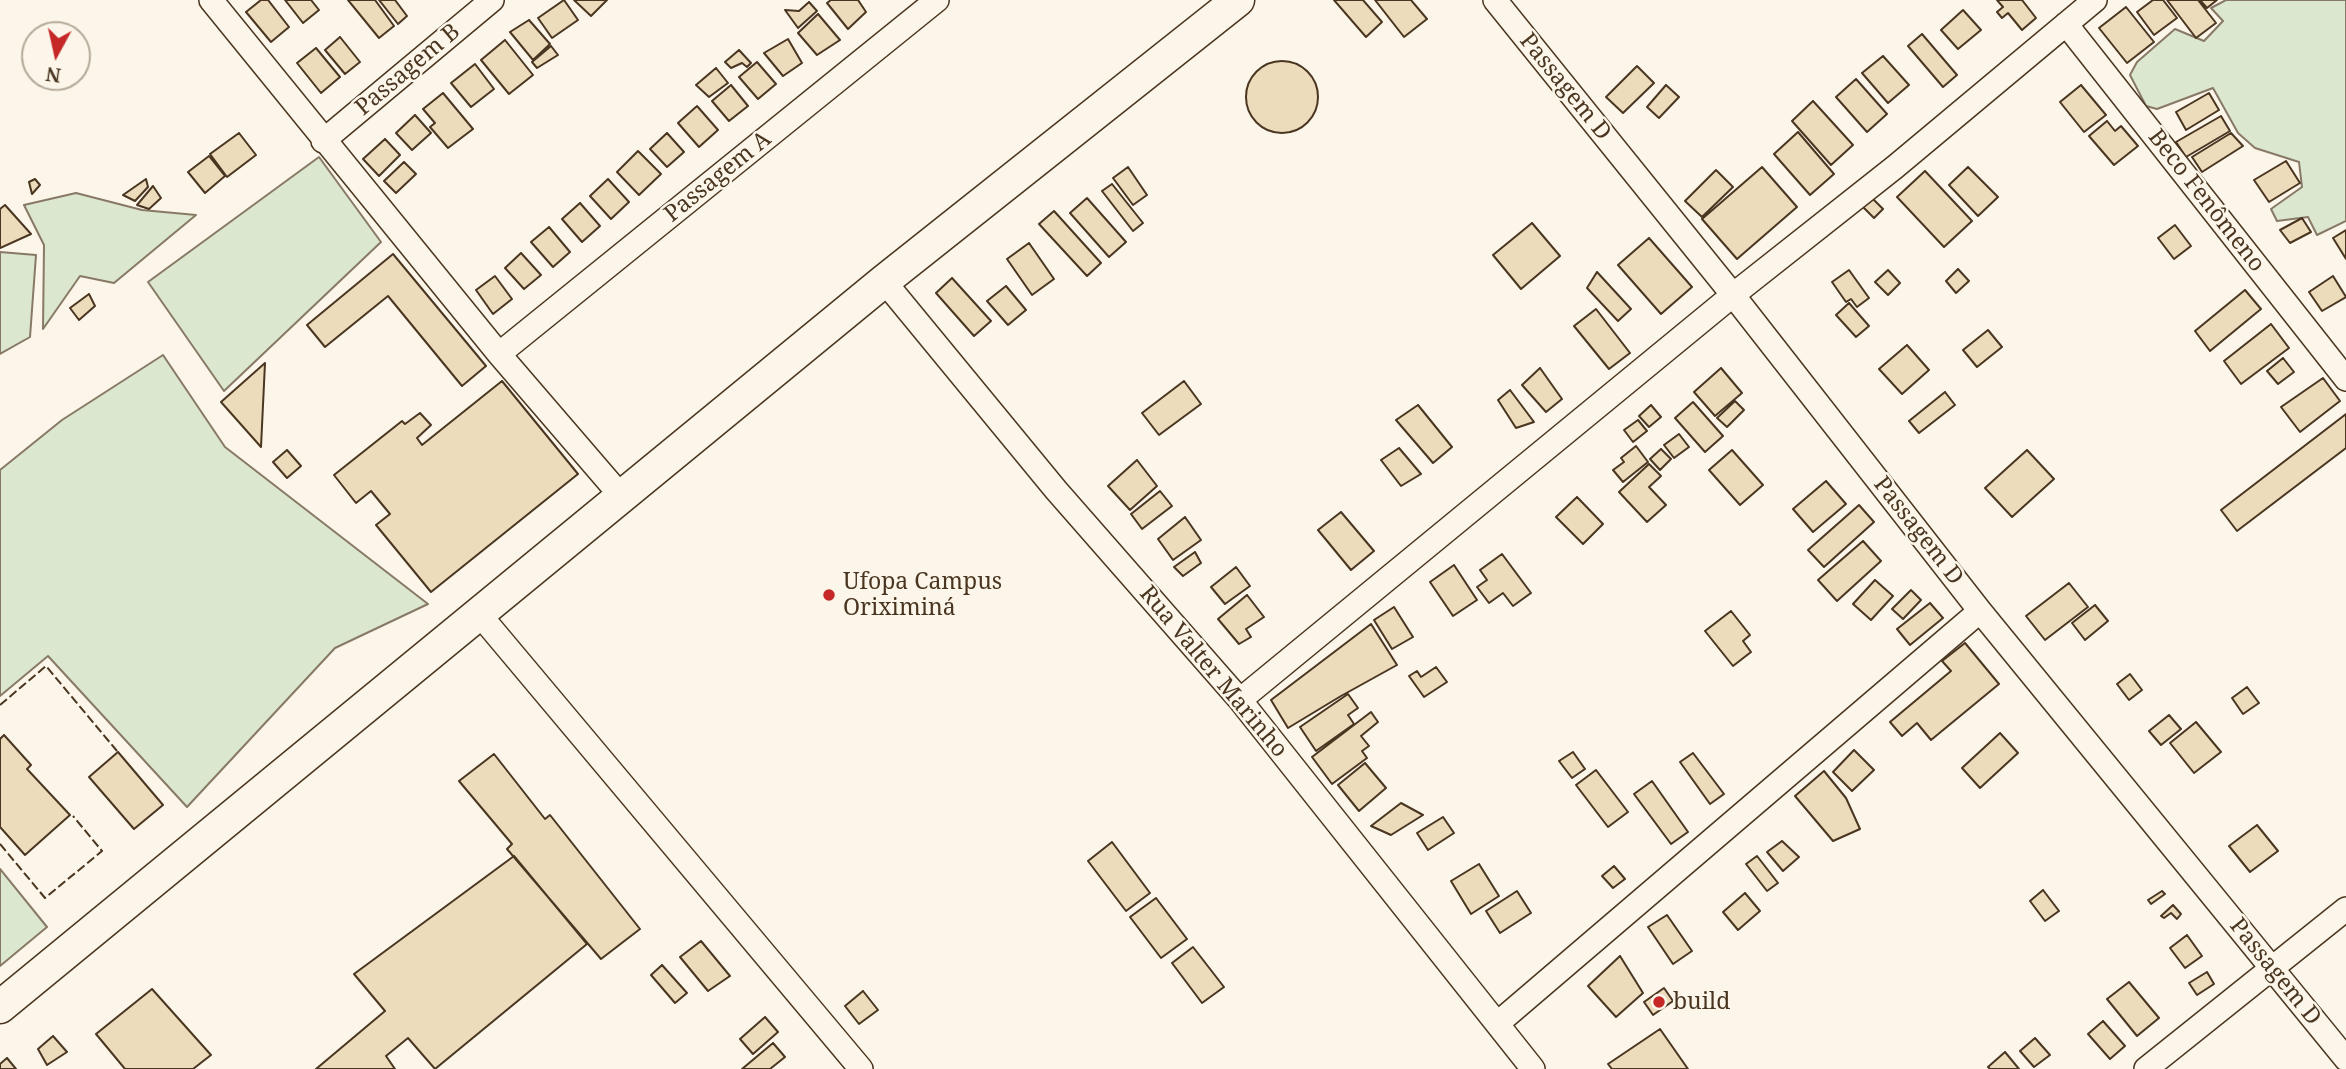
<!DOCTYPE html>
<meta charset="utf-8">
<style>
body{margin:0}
#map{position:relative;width:2346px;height:1069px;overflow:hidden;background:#fbf6e9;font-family:"Noto Serif",serif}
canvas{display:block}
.north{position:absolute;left:21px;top:21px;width:70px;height:70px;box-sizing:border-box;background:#fbf6e9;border:2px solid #b4a999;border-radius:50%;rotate:188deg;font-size:19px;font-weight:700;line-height:28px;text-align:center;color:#4a3520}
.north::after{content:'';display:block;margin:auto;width:24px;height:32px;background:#c62828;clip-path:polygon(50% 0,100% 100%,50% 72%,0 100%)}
</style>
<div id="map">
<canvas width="2346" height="1069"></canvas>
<div class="north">N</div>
</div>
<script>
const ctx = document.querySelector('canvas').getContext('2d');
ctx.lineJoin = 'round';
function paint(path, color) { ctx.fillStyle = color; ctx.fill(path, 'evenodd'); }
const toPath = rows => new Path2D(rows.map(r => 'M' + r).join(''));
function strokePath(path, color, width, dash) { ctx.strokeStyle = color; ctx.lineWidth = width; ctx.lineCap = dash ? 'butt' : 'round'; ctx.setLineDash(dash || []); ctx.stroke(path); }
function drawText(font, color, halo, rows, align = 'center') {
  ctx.font = font + ' "Noto Serif",serif'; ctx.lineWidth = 5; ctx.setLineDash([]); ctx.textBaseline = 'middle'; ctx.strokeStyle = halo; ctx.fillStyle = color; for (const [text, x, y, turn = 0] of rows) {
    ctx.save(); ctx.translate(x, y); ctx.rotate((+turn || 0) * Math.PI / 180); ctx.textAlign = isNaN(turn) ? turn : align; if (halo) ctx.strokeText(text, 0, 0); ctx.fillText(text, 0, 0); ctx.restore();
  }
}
const green = toPath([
 [2226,0,2346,0,2346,221,2317,235,2308,217,2277,221,2271,209,2302,187,2299,162,2255,148,2238,133,2213,88,2157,109,2146,106,2130,75,2137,62,2175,29,2204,41,2223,21,2211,8,2226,0],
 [319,157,381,242,224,391,148,282,319,157],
 [76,193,142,210,196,215,114,283,80,276,43,329,44,245,24,205,76,193],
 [0,252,36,255,30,337,0,354,0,252],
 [163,355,225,447,428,604,335,648,187,807,48,656,0,696,0,470,62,420,163,355],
 [0,869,47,927,0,966,0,869]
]);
paint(green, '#dce7d0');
strokePath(green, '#887966', 2);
const building = toPath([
 [261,0,268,0,289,27,271,42,246,12,261,0],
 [285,0,311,0,319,10,303,23,285,0],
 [348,0,375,0,394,26,379,38,348,0],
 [379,0,395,0,407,16,398,24,379,0],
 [564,0,578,20,552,38,538,18,564,0],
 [574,0,607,0,591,16,574,0],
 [831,0,858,0,866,12,848,29,827,3,831,0],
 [1334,0,1363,0,1382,22,1366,37,1334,0],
 [1375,0,1411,0,1427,19,1404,37,1375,0],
 [1997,0,2022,0,2036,18,2022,30,2008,13,2002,18,1997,12,2003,7,1997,0],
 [2153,0,2163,0,2177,18,2154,35,2137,12,2153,0],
 [2167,0,2198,0,2216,23,2196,38,2167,0],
 [2200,0,2217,0,2207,8,2200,0],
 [809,2,817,11,798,28,785,10,799,11,809,2],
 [2126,7,2154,42,2127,63,2099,28,2126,7],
 [1963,10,1981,30,1958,49,1941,30,1963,10],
 [818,14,840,40,817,55,798,33,818,14],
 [529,20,550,44,533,60,510,32,529,20],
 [1922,34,1957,75,1943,87,1908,46,1922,34],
 [340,37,360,62,345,74,325,50,340,37],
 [788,39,802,63,783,76,764,53,788,39],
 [505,40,533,75,509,94,481,60,505,40],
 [551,46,558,55,537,68,532,62,551,46],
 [316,48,340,77,321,93,297,63,316,48],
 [739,50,751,63,747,67,742,63,731,68,725,62,739,50],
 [1883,56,1909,85,1888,103,1862,73,1883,56],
 '1246 97a36 36 0 1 1 72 0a36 36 0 1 1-72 0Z',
 [757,62,776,84,758,99,739,77,757,62],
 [475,64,494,89,471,107,451,83,475,64],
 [1637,66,1654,83,1623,113,1606,97,1637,66],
 [716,68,728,83,709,97,696,85,716,68],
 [1856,79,1887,114,1867,132,1836,97,1856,79],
 [731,85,748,106,729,121,712,101,731,85],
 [1666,85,1679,97,1659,118,1647,107,1666,85],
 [2081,85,2106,115,2084,132,2060,102,2081,85],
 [443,93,473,129,448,148,430,127,435,123,423,109,443,93],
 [2209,93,2219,110,2186,130,2176,112,2209,93],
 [1813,101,1853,145,1831,165,1792,121,1813,101],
 [697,106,718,130,699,147,678,123,697,106],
 [415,115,431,133,412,150,396,133,415,115],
 [2221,116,2230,131,2186,157,2176,142,2221,116],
 [2107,121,2115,131,2121,126,2138,146,2114,165,2089,136,2107,121],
 [1798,132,1834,174,1810,195,1774,154,1798,132],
 [239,133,256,155,227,177,210,154,239,133],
 [667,133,684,152,667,167,650,149,667,133],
 [2231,133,2243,146,2202,172,2192,157,2231,133],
 [385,139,400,155,379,176,363,159,385,139],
 [638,151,661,174,639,195,617,172,638,151],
 [209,156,225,176,205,193,188,172,209,156],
 [2286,161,2300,183,2269,202,2254,180,2286,161],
 [404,162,416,174,396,193,384,181,404,162],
 [1128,167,1147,195,1133,205,1113,178,1128,167],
 [1762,167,1797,207,1737,259,1702,219,1762,167],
 [1968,167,1998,197,1978,216,1949,185,1968,167],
 [1716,170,1733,187,1702,217,1685,201,1716,170],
 [1925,171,1972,221,1944,247,1897,197,1925,171],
 [35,179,40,185,32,194,29,182,35,179],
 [146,179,148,187,135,201,123,195,146,179],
 [608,179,629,202,611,219,590,196,608,179],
 [1112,184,1143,223,1133,231,1102,191,1112,184],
 [153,186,161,198,149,209,137,205,153,186],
 [1087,198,1126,242,1109,257,1070,213,1087,198],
 [1872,198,1883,209,1874,218,1863,207,1872,198],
 [580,203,600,226,582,242,562,219,580,203],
 [5,205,31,234,0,248,0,209,5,205],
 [1054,211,1101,263,1087,276,1039,224,1054,211],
 [2302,218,2311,232,2290,243,2280,230,2302,218],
 [1532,223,1560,256,1521,289,1493,255,1532,223],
 [2175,225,2191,246,2174,259,2158,238,2175,225],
 [549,227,570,252,553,267,531,242,549,227],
 [2346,230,2346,259,2333,238,2346,230],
 [1649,238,1692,287,1661,314,1618,265,1649,238],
 [1029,243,1054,279,1032,295,1007,259,1029,243],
 [521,253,541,275,524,289,505,268,521,253],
 [393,254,486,366,462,386,388,296,325,347,307,325,393,254],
 [1958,269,1969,281,1956,293,1946,281,1958,269],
 [1849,270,1869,298,1857,307,1851,299,1846,302,1832,282,1849,270],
 [1888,270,1900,283,1888,295,1875,282,1888,270],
 [1597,272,1631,309,1618,321,1587,288,1597,272],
 [495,276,512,299,493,314,476,290,495,276],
 [2333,276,2346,297,2322,311,2309,292,2333,276],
 [952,278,991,321,974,336,936,293,952,278],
 [1006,286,1026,310,1008,325,987,301,1006,286],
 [2245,290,2261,309,2210,351,2195,331,2245,290],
 [89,294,95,306,79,320,70,308,89,294],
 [1849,303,1869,326,1856,337,1836,315,1849,303],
 [1596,309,1630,353,1609,369,1574,326,1596,309],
 [2271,324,2289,348,2241,384,2224,361,2271,324],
 [1988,330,2002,347,1977,367,1963,350,1988,330],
 [1907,345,1929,370,1902,394,1879,369,1907,345],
 [2283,358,2294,372,2278,384,2267,371,2283,358],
 [265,363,261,447,221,402,265,363],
 [1540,368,1562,399,1546,412,1522,385,1540,368],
 [1721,368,1742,393,1715,416,1694,392,1721,368],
 [2323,378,2340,401,2300,432,2281,407,2323,378],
 [502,381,578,474,431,592,376,525,390,514,371,491,356,503,334,475,402,421,405,424,420,413,431,425,417,438,422,445,502,381],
 [1184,381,1201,404,1159,435,1142,413,1184,381],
 [1510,390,1534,422,1516,428,1498,400,1510,390],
 [1945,392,1955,405,1919,433,1909,421,1945,392],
 [1735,401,1744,410,1727,427,1717,418,1735,401],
 [1693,402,1723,436,1705,452,1675,418,1693,402],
 [1418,405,1452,447,1433,463,1396,420,1418,405],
 [1651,405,1661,417,1649,427,1639,416,1651,405],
 [2346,414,2346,448,2237,531,2221,510,2346,414],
 [1638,420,1647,431,1633,442,1624,430,1638,420],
 [1679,434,1689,447,1674,458,1664,445,1679,434],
 [1636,446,1648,462,1623,482,1613,470,1624,462,1621,458,1636,446],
 [1399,448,1421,474,1401,486,1381,460,1399,448],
 [1661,449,1671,459,1660,470,1650,459,1661,449],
 [287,450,301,466,287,478,273,462,287,450],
 [1732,450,1763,485,1740,505,1709,470,1732,450],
 [2027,450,2054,479,2012,517,1985,488,2027,450],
 [1137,460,1157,486,1130,510,1108,486,1137,460],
 [1649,464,1661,476,1649,487,1666,505,1647,522,1619,492,1649,464],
 [1826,481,1846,504,1813,532,1793,509,1826,481],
 [1160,491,1172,506,1142,529,1131,514,1160,491],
 [1577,497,1603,524,1583,544,1556,517,1577,497],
 [1859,505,1874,522,1824,567,1808,550,1859,505],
 [1341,512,1374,551,1351,570,1318,530,1341,512],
 [1185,517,1201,540,1173,560,1158,539,1185,517],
 [1863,541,1881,561,1837,601,1818,580,1863,541],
 [1195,552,1201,563,1183,576,1174,567,1195,552],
 [1502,554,1531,593,1513,606,1503,593,1489,603,1477,587,1487,580,1480,570,1502,554],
 [1454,565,1477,600,1453,616,1430,582,1454,565],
 [1236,567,1250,586,1225,604,1211,587,1236,567],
 [1875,580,1893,596,1871,620,1853,604,1875,580],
 [2069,583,2088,607,2045,640,2026,616,2069,583],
 [1911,590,1921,600,1903,619,1892,609,1911,590],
 [1247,595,1264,617,1246,629,1251,637,1239,644,1218,619,1247,595],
 [1930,603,1943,618,1910,645,1897,629,1930,603],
 [2095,605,2108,621,2085,640,2072,623,2095,605],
 [1394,607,1413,637,1392,649,1374,620,1394,607],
 [1731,611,1750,635,1743,641,1751,652,1733,666,1705,631,1731,611],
 [1371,624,1397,665,1341,696,1288,728,1271,700,1371,624],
 [1965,643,1999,684,1931,740,1917,723,1902,736,1890,722,1951,671,1942,661,1965,643],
 [1436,667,1447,682,1424,697,1409,676,1417,671,1421,677,1436,667],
 [2130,674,2142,690,2129,700,2117,684,2130,674],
 [2247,687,2259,703,2243,714,2232,698,2247,687],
 [1348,694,1358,708,1348,715,1354,724,1316,751,1300,727,1348,694],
 [1371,712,1378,722,1361,736,1369,746,1362,751,1367,758,1332,784,1312,757,1371,712],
 [2169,715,2181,729,2161,745,2149,731,2169,715],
 [2196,722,2221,752,2194,773,2170,743,2196,722],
 [2000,733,2018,753,1980,788,1962,768,2000,733],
 [4,735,31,765,27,769,70,815,25,855,0,827,0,739,4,735],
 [1854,750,1874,770,1852,791,1833,772,1854,750],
 [118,752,163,805,134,829,89,777,118,752],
 [1573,752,1585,769,1572,778,1559,761,1573,752],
 [1693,753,1724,794,1710,804,1680,762,1693,753],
 [494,754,545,819,550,815,640,929,601,959,507,849,512,844,459,781,494,754],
 [1365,763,1386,788,1359,811,1338,785,1365,763],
 [1596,770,1628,812,1608,827,1576,785,1596,770],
 [1824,771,1846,798,1860,829,1833,841,1795,796,1824,771],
 [1652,781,1688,832,1671,844,1634,794,1652,781],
 [1401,803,1423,815,1391,835,1371,826,1401,803],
 [1443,817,1454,833,1428,850,1417,833,1443,817],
 [2257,825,2278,851,2250,872,2229,846,2257,825],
 [1782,841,1799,857,1783,871,1767,852,1782,841],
 [1112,842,1150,893,1126,911,1088,861,1112,842],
 [514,856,587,944,435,1069,408,1038,386,1056,395,1069,316,1069,385,1011,354,974,514,856],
 [1757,856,1778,883,1767,891,1746,864,1757,856],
 [1479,864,1499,896,1471,914,1451,881,1479,864],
 [1614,866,1625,879,1613,888,1602,876,1614,866],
 [2043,890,2059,911,2045,921,2030,901,2043,890],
 [1517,891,1531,913,1500,933,1486,911,1517,891],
 [2162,891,2165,894,2151,904,2148,900,2162,891],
 [1745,893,1760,911,1738,930,1723,912,1745,893],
 [1156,898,1187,939,1161,958,1130,917,1156,898],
 [2173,905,2181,914,2177,919,2171,913,2164,918,2161,916,2173,905],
 [1667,915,1692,951,1673,964,1648,927,1667,915],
 [2187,935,2202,956,2185,968,2170,948,2187,935],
 [701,941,730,976,708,991,680,957,701,941],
 [1193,947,1224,987,1202,1003,1172,963,1193,947],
 [1620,956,1643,993,1616,1017,1588,986,1620,956],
 [662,965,687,993,675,1003,651,975,662,965],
 [2207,972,2214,984,2197,995,2189,983,2207,972],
 [2129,982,2159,1018,2137,1036,2107,999,2129,982],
 [1664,988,1673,1001,1653,1015,1644,1002,1664,988],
 [152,989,211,1055,193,1069,125,1069,96,1034,152,989],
 [863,991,878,1010,859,1024,845,1006,863,991],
 [765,1017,778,1032,753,1054,740,1039,765,1017],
 [2103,1021,2125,1046,2110,1059,2088,1034,2103,1021],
 [1660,1029,1688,1069,1612,1069,1608,1064,1660,1029],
 [53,1036,67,1052,47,1065,38,1049,53,1036],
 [2035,1038,2050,1055,2034,1067,2020,1051,2035,1038],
 [773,1043,785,1057,770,1069,742,1069,773,1043],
 [2005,1052,2019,1069,1990,1069,1988,1067,2005,1052],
 [7,1058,16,1069,0,1069,0,1064,7,1058]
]);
paint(building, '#ecdcbc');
strokePath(building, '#4a3520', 2);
const street = toPath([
 [211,0,499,354,622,497],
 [1495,0,1733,295,1980,611,2346,1059],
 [2066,24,2346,379],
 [323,141,492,0],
 [884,281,1056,490,1240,700,1533,1069],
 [499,354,937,0],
 [480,615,861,1069],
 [1240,700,1733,295,1895,167,2095,0],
 [1498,1023,1980,611],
 [2146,1069,2346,909]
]);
const secondary = toPath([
 [0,1007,884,281,1238,0]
]);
strokePath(street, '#4a3520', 26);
strokePath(secondary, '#4a3520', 35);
strokePath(street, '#fbf6e9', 23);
strokePath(secondary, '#fbf6e9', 32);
strokePath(toPath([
 [0,705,46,666,117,751],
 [0,844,45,898,102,851,73,816]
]), '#4a3520', 2, [9, 3.5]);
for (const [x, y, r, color] of [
 [829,595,7,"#c62828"],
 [1659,1002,7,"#c62828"]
]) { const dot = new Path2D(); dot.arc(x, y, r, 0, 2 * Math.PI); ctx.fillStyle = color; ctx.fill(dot); strokePath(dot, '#fbf6e9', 2.5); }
drawText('23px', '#4a3520', '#fbf6e9', [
 ["Passagem B",408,70,-40],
 ["Passagem D",1565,87,51],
 ["Passagem A",718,177,-39],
 ["Beco Fenômeno",2206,201,52],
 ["Passagem D",1918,531,52],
 ["Rua Valter Marinho",1213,672,50],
 ["Passagem D",2275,972,51]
]);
drawText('23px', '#4a3520', '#fbf6e9', [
 ["Ufopa Campus",843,582],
 ["Oriximiná",843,608],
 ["build",1673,1002]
], 'left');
</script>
